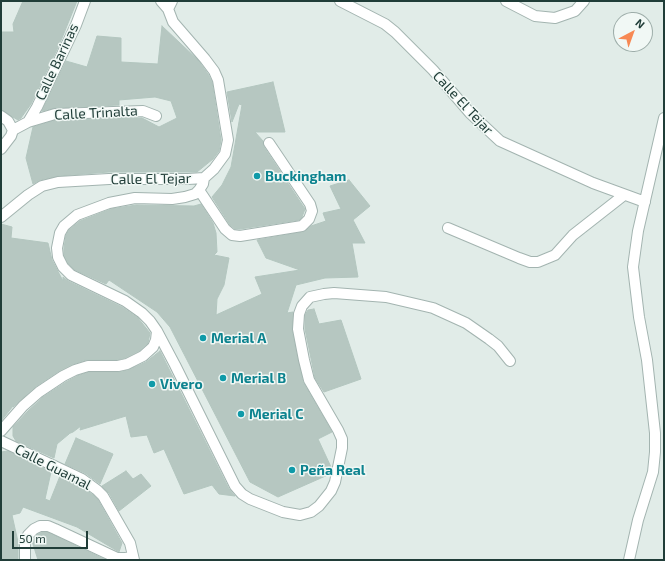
<!DOCTYPE html>
<meta charset="utf-8">
<style>
body{margin:0}
#map{position:relative;width:665px;height:561px;overflow:hidden;background:#e1ece8;font-family:"Exo 2",sans-serif}
canvas{display:block}
.frame{position:absolute;inset:0;border:2px solid #203d38;pointer-events:none}
.north{position:absolute;left:613px;top:12px;width:40px;height:40px;box-sizing:border-box;background:#f1f8f5;border:1px solid #9dada9;border-radius:50%;rotate:41deg;font-size:11px;font-weight:700;line-height:16px;text-align:center;color:#203d38}
.north::after{content:'';display:block;margin:auto;width:14px;height:18px;background:#f78954;clip-path:polygon(50% 0,100% 100%,50% 72%,0 100%)}
.scale{position:absolute;left:12px;top:531px;width:76px;height:18px;box-sizing:border-box;border:2px solid #203d38;border-top:0;padding-left:5px;font-size:12px;line-height:14px;white-space:nowrap;color:#203d38;-webkit-text-stroke:3px #f1f8f5;paint-order:stroke}
</style>
<div id="map">
<canvas width="665" height="561"></canvas>
<div class="frame"></div>
<div class="north">N</div>
<div class="scale">50 m</div>
</div>
<script>
const ctx = document.querySelector('canvas').getContext('2d');
ctx.lineJoin = 'round';
function paint(path, color) { ctx.fillStyle = color; ctx.fill(path, 'evenodd'); }
const toPath = rows => new Path2D(rows.map(r => 'M' + r).join(''));
function strokePath(path, color, width, dash) { ctx.strokeStyle = color; ctx.lineWidth = width; ctx.lineCap = dash ? 'butt' : 'round'; ctx.setLineDash(dash || []); ctx.stroke(path); }
function drawText(font, color, halo, rows, align = 'center') {
  ctx.font = font + ' "Exo 2",sans-serif'; ctx.lineWidth = 3; ctx.setLineDash([]); ctx.textBaseline = 'middle'; ctx.strokeStyle = halo; ctx.fillStyle = color; for (const [text, x, y, turn = 0] of rows) {
    ctx.save(); ctx.translate(x, y); ctx.rotate((+turn || 0) * Math.PI / 180); ctx.textAlign = isNaN(turn) ? turn : align; if (halo) ctx.strokeText(text, 0, 0); ctx.fillText(text, 0, 0); ctx.restore();
  }
}
const building = toPath([
 [23,1,77,1,60,43,31,104,21,118,18,120,1,110,1,32,14,32,13,24,23,1],
 [162,26,198,60,208,74,212,82,221,140,219,151,213,159,197,172,109,172,58,176,40,180,33,184,26,158,33,127,56,120,142,118,159,127,177,118,171,101,155,97,119,100,119,105,55,108,42,111,66,61,87,67,97,36,121,38,121,62,158,64,162,26],
 [273,82,285,132,255,132,263,141,264,147,305,209,302,217,299,220,240,229,235,229,230,225,212,197,222,185,231,167,242,105,239,104,232,122,227,92,273,82],
 [349,180,370,206,353,220,365,243,352,243,358,277,325,278,296,285,287,313,293,312,292,330,303,382,332,432,318,439,331,467,330,474,278,497,250,482,170,327,157,312,109,280,106,284,75,270,68,263,64,255,64,248,66,235,69,230,80,221,111,209,136,205,194,206,201,204,213,223,216,233,217,252,214,255,229,258,224,285,217,299,216,315,262,294,255,277,300,270,266,258,257,240,303,232,311,226,326,221,323,213,341,209,330,186,349,180],
 [1,224,12,227,11,238,48,243,52,260,63,281,63,277,68,281,122,307,138,318,150,333,148,343,139,351,125,358,117,360,86,360,73,364,59,371,35,387,13,407,13,406,1,421,1,224],
 [314,309,319,324,341,320,361,379,324,392,315,378,305,329,305,315,308,310,314,309],
 [160,351,229,489,235,496,219,494,212,485,184,494,164,449,154,453,147,435,131,437,126,416,80,430,81,426,73,432,68,434,69,434,57,444,54,458,16,441,13,436,13,427,28,411,43,397,66,382,77,376,89,372,118,372,128,370,146,362,160,351],
 [76,438,113,454,100,484,85,473,65,464,76,438],
 [8,451,51,472,45,499,50,501,60,476,79,485,93,495,98,500,122,543,119,552,77,527,23,507,20,513,12,515,18,542,18,560,1,560,1,452,8,451],
 [126,471,133,479,141,474,151,486,119,511,109,493,102,486,126,471],
 [42,532,47,532,106,560,38,560,32,541,38,534,42,532]
]);
paint(building, '#b6c7c1');
strokePath(building, '#b3c6bf', 1);
const minor = toPath([
 [161,1,168,9],
 [340,1,385,24,395,32,433,70,470,113,500,141,593,183,645,202],
 [506,1,535,16,555,18,575,11,584,1],
 [1,116,8,121,13,130,11,136,1,149],
 [28,122,37,107,76,25,85,1],
 [13,130,28,122,55,114,143,111,156,116],
 [204,178,203,184,199,190,195,194,185,197,172,199,135,198,109,203,77,215,64,226,60,233,57,248,58,257,63,267,71,275,125,301,142,313,150,321,157,331,175,365,235,486,242,494,250,499,283,512,300,515,311,512,319,506,331,491,335,482,342,448,342,439,338,430,309,380,304,360,298,329,299,314,302,306,310,297,324,294,334,293,386,297,433,308,466,323,489,339,498,346,510,361],
 [199,190,225,229,232,235,240,236,302,226,309,219,312,211,310,204,269,143],
 [1,217,28,195,42,186,58,182,109,179,188,179,204,178,214,169,225,154,228,140,218,80,214,71,205,59,173,22,168,9,172,1],
 [448,228,519,258,530,262,538,262,555,255,573,235,624,195],
 [1,431,23,406,39,392,63,376,75,370,88,366,118,366,127,364,143,356,153,347,156,340,157,331],
 [1,441,82,479,97,490,103,496,130,543,134,560],
 [25,560,25,540,28,535,34,529,40,526,48,526,55,529,117,558,125,558,133,557],
 [629,560,638,520,653,472,655,452,655,433,647,360,639,317,633,267,638,231,664,118]
]);
strokePath(minor, '#a3b4b0', 12);
strokePath(minor, '#fff', 10);
for (const [x, y, r, color] of [
 [257,176,4,"#0f9aa8"],
 [203,338,4,"#0f9aa8"],
 [223,378,4,"#0f9aa8"],
 [152,384,4,"#0f9aa8"],
 [241,414,4,"#0f9aa8"],
 [292,470,4,"#0f9aa8"]
]) { const dot = new Path2D(); dot.arc(x, y, r, 0, 2 * Math.PI); ctx.fillStyle = color; ctx.fill(dot); strokePath(dot, '#f1f8f5', 1.5); }
drawText('14px', '#203d38', '#f1f8f5', [
 ["Calle Barinas",57,62,-65],
 ["Calle El Tejar",463,103,47],
 ["Calle Trinalta",96,113,-3],
 ["Calle El Tejar",151,179,-1],
 ["Calle Guamal",53,467,27]
]);
drawText('bold 14px', '#0d838f', '#f1f8f5', [
 ["Buckingham",265,176],
 ["Merial A",211,338],
 ["Merial B",231,378],
 ["Vivero",160,384],
 ["Merial C",249,414],
 ["Peña Real",300,470]
], 'left');
</script>
